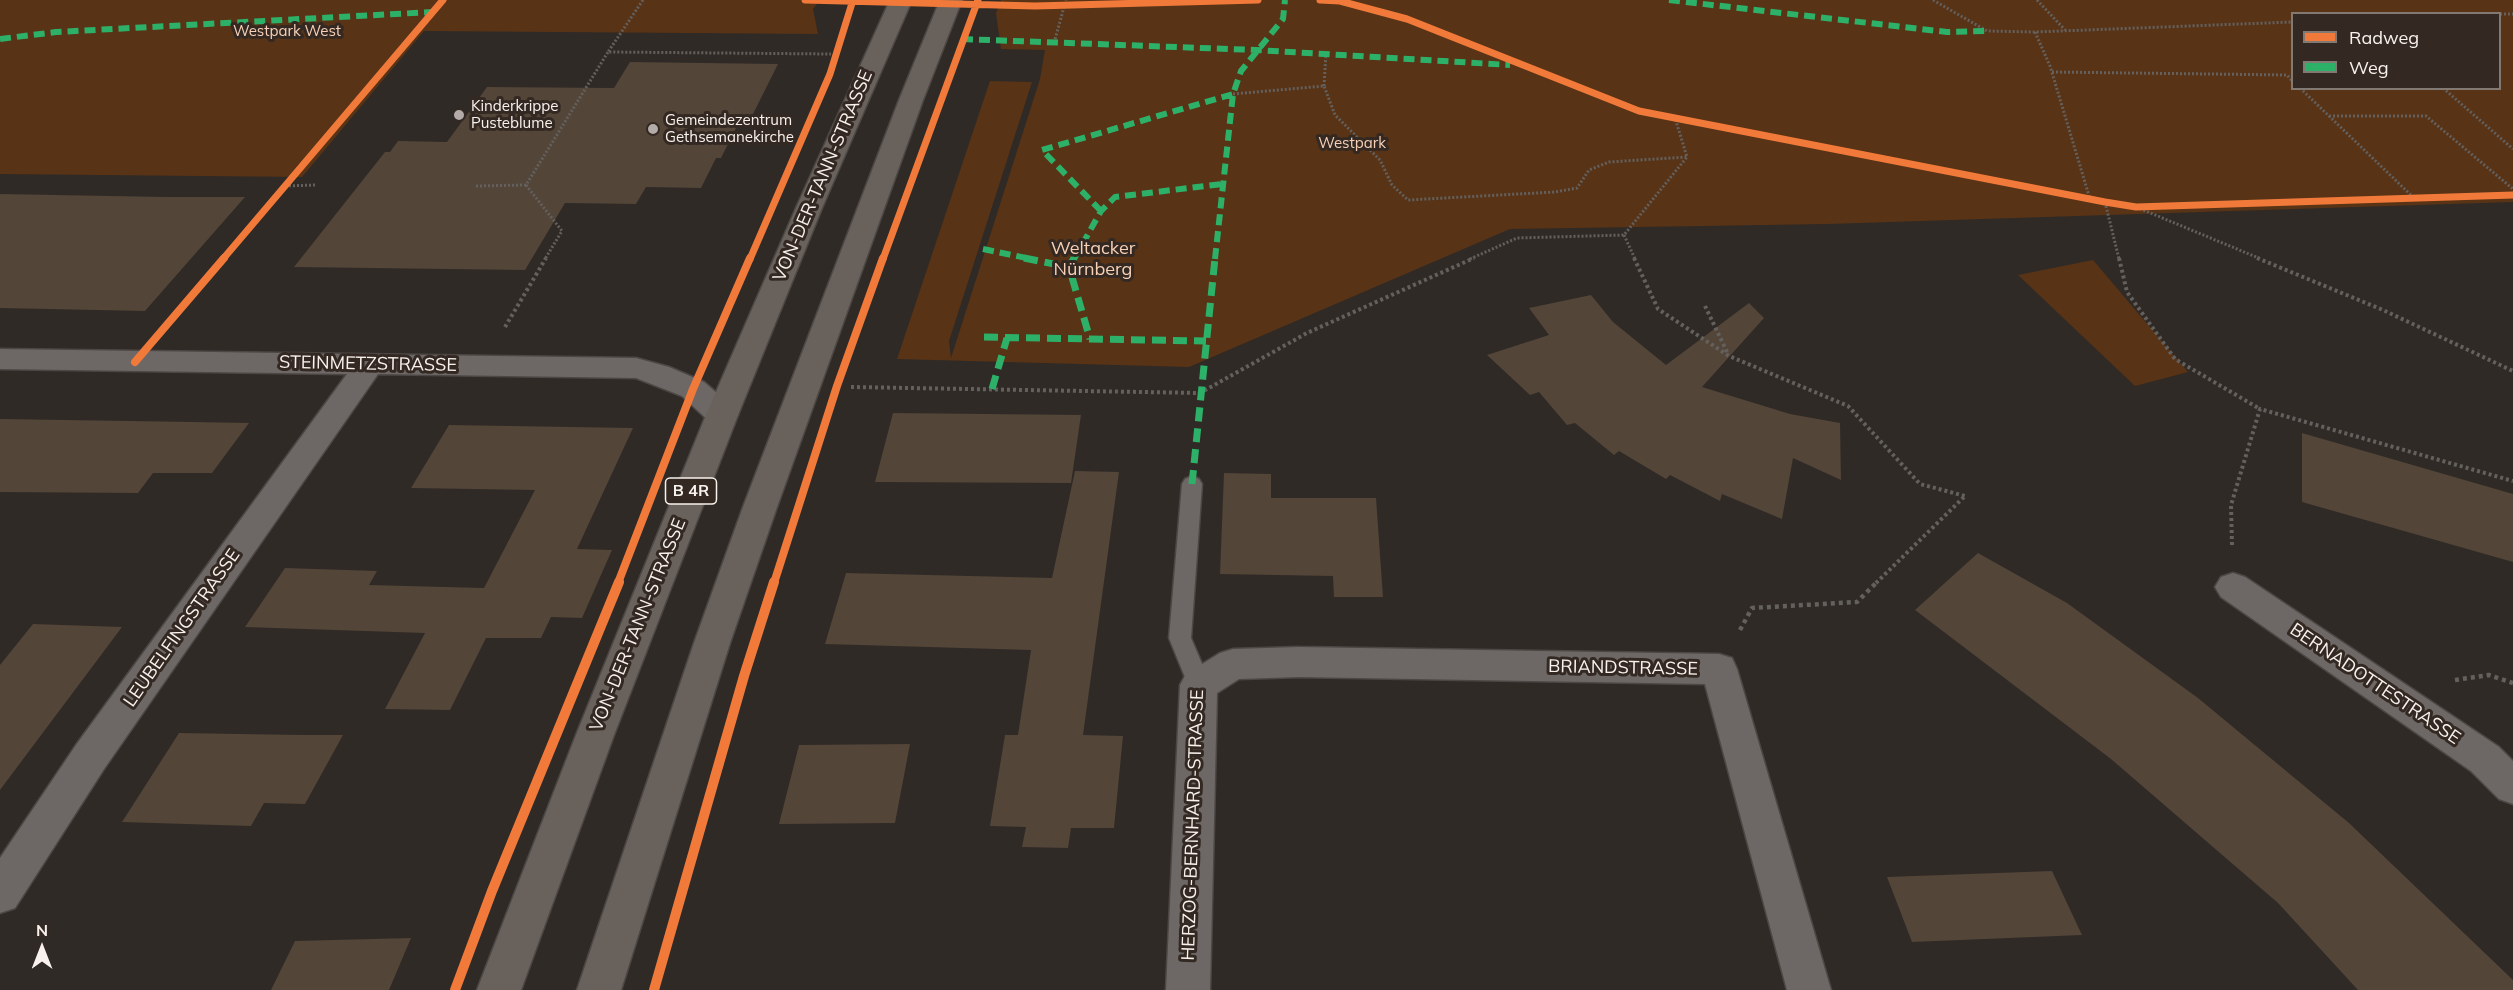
<!DOCTYPE html>
<meta charset="utf-8">
<style>
body{margin:0}
#map{position:relative;width:2513px;height:990px;overflow:hidden;background:#2f2a26;font-family:Mulish,sans-serif}
canvas{display:block}
.legend{position:absolute;left:2291px;top:12px;width:210px;height:78px;box-sizing:border-box;background:#332922;border:2px solid #827973;margin:0;padding:8px 10px;list-style:none;font-size:18px;color:#f8f1ed}
.legend li{display:flex;align-items:center;gap:12px;height:30px}
.legend b{width:30px;border:2px solid #827973}
.north{position:absolute;left:12px;top:918px;width:60px;height:60px;-webkit-text-stroke:4px #332922;paint-order:stroke;rotate:0deg;font-size:16px;font-weight:700;line-height:24px;text-align:center;color:#f8f1ed}
.north::after{content:'';display:block;margin:auto;width:21px;height:27px;background:#f8f1ed;clip-path:polygon(50% 0,100% 100%,50% 72%,0 100%)}
</style>
<div id="map">
<canvas width="2513" height="990"></canvas>
<ul class="legend">
<li><b style="height:8px;background:#f17a3a"></b>Radweg</li>
<li><b style="height:8px;background:#2db169"></b>Weg</li>
</ul>
<div class="north">N</div>
</div>
<script>
const ctx = document.querySelector('canvas').getContext('2d');
ctx.lineJoin = 'round';
function paint(path, color) { ctx.fillStyle = color; ctx.fill(path, 'evenodd'); }
const toPath = rows => new Path2D(rows.map(r => 'M' + r).join(''));
function strokePath(path, color, width, dash) { ctx.strokeStyle = color; ctx.lineWidth = width; ctx.lineCap = dash ? 'butt' : 'round'; ctx.setLineDash(dash || []); ctx.stroke(path); }
function drawText(font, color, halo, rows, align = 'center') {
  ctx.font = font + ' Mulish,sans-serif'; ctx.lineWidth = 6; ctx.setLineDash([]); ctx.textBaseline = 'middle'; ctx.strokeStyle = halo; ctx.fillStyle = color; for (const [text, x, y, turn = 0] of rows) {
    ctx.save(); ctx.translate(x, y); ctx.rotate((+turn || 0) * Math.PI / 180); ctx.textAlign = isNaN(turn) ? turn : align; if (halo) ctx.strokeText(text, 0, 0); ctx.fillText(text, 0, 0); ctx.restore();
  }
}
paint(toPath([
 [0,0,820,0,813,9,818,34,424,31,302,177,0,174],
 [1001,0,2513,0,2513,202,1828,224,1510,229,1189,367,897,359,990,81,1032,82,949,341,951,358,1040,79,1045,50,1001,49,996,13],
 [2292,14,2500,14,2500,88,2292,88],
 [2093,260,2188,372,2135,386,2018,275]
]), '#583316');
paint(toPath([
 [630,62,778,64,749,122,739,122,721,158,716,158,701,188,646,187,636,204,565,203,525,270,294,267,385,152,390,152,398,141,447,142,487,87,614,88],
 [0,194,167,197,245,197,145,311,0,308],
 [1591,295,1613,322,1666,365,1749,303,1764,318,1702,387,1790,414,1840,423,1841,480,1793,458,1782,519,1722,494,1720,501,1670,475,1666,479,1619,451,1614,455,1575,423,1567,425,1539,392,1530,395,1487,355,1549,335,1529,308],
 [893,413,1081,415,1071,483,875,482],
 [0,419,193,422,249,423,212,473,153,473,138,493,0,492],
 [449,425,633,428,577,549,612,550,582,618,551,617,541,638,486,638,450,710,385,709,425,633,245,627,285,568,377,571,369,585,484,588,535,490,411,488],
 [2302,433,2513,494,2513,562,2302,502],
 [1075,471,1119,472,1083,735,1123,736,1114,828,1071,828,1068,848,1022,847,1026,827,990,826,1005,735,1018,735,1031,650,825,644,846,573,1052,578],
 [1224,473,1271,474,1271,498,1376,498,1383,597,1334,597,1333,576,1220,574],
 [1978,553,2067,603,2198,698,2349,823,2513,980,2513,990,2358,990,2278,903,2111,759,1915,610],
 [33,624,122,627,0,790,0,665],
 [179,733,301,735,343,735,305,804,264,803,251,826,122,822],
 [910,744,895,823,779,824,799,745],
 [2052,871,2082,935,1912,942,1887,877],
 [411,938,389,990,271,990,295,941]
]), '#534538');
const service = toPath([
 [1192,476,1199,479,1202,484,1191,638,1211,685,1207,692,1199,695,1191,692,1169,638,1182,484,1185,479,1192,476]
]);
const minor = toPath([
 [0,349,636,358,669,367,704,382,733,407,738,415,733,423,722,426,711,423,682,396,636,378,378,374,104,769,15,908,0,913,0,858,76,745,347,374,0,369,0,349],
 [2233,573,2245,577,2499,747,2513,761,2513,804,2499,799,2471,771,2221,597,2215,587,2221,577,2233,573],
 [1299,647,1719,654,1732,658,1737,669,1831,990,1787,990,1705,684,1299,677,1239,679,1217,693,1210,990,1166,990,1180,685,1186,674,1220,653,1233,649,1299,647]
]);
const primary = toPath([
 [890,0,912,0,822,208,738,415,614,735,521,990,477,990,576,735,706,415,796,208,890,0],
 [940,0,962,0,923,100,777,507,730,643,621,990,577,990,694,643,743,507,899,100,940,0]
]);
strokePath(service, '#4c4744', 3);
strokePath(minor, '#4c4744', 3);
strokePath(primary, '#4c4744', 3);
strokePath(toPath([
 [643,0,608,52,831,54],
 [1933,0,1987,31,2035,32,2292,22],
 [2037,0,2065,30],
 [2500,14,2513,14],
 [2035,32,2050,66,2090,199],
 [1054,43,1066,0],
 [2052,72,2287,75,2292,81],
 [1324,86,1326,53],
 [2300,88,2415,199],
 [2443,88,2513,149],
 [1233,94,1324,86,1335,115,1380,160,1392,185,1408,200,1555,192,1577,188,1589,170,1609,162,1687,157],
 [2329,116,2426,116,2513,189],
 [526,185,562,231,545,259],
 [285,186,316,185],
 [476,186,526,185,608,52],
 [2105,202,2119,259],
 [2136,207,2261,259],
 [1624,235,1635,259],
 [1470,259,1517,238,1624,235,1687,157,1675,118]
]), '#63605d', 3, [2, 2]);
strokePath(toPath([
 [1634,258,1658,309,1729,356,1848,406,1920,484,1965,496],
 [2119,258,2127,292,2175,359,2260,409],
 [2257,258,2383,310,2513,371],
 [1705,306,1728,354],
 [505,327,546,258],
 [851,387,1200,393,1307,333,1474,258],
 [2232,545,2231,505,2260,409,2513,481],
 [1876,583,1965,496]
]), '#63605d', 4, [3, 3]);
strokePath(toPath([
 [1740,630,1752,608,1857,602,1877,582],
 [2455,680,2489,675,2513,683]
]), '#63605d', 4.5, [4, 4]);
paint(service, '#6d6866');
paint(minor, '#6d6866');
paint(primary, '#69615b');
strokePath(toPath([
 [1669,0,1947,32,1987,31],
 [0,39,56,32,433,12],
 [962,39,1256,50,1510,65],
 [1101,211,1042,150,1233,94],
 [983,249,1031,259],
 [1074,259,1101,211,1115,197,1222,184],
 [1215,259,1233,94,1241,71,1283,19,1285,0]
]), '#2db169', 6, [11, 6]);
strokePath(toPath([
 [1024,258,1069,267],
 [1074,258,1069,267,1090,339],
 [984,337,1206,341],
 [992,389,1007,338],
 [1192,484,1215,258]
]), '#2db169', 7, [14, 7]);
strokePath(toPath([
 [805,0,1035,6,1258,0],
 [1320,0,1340,1,1407,19,1639,111,2105,202,2136,207,2513,195],
 [223,259,443,0],
 [750,259,830,74,853,0],
 [883,259,978,0]
]), '#f17a3a', 7);
strokePath(toPath([
 [135,362,224,258],
 [618,583,693,389,750,258],
 [774,583,837,386,883,258]
]), '#f17a3a', 8);
strokePath(toPath([
 [455,990,492,891,619,582],
 [654,990,744,676,774,582]
]), '#f17a3a', 10);
for (const [x, y, r, color] of [
 [459,115,6,"#b2aba7"],
 [653,129,6,"#b2aba7"]
]) { const dot = new Path2D(); dot.arc(x, y, r, 0, 2 * Math.PI); ctx.fillStyle = color; ctx.fill(dot); strokePath(dot, '#332922', 2); }
drawText('15px', '#f7d0b6', '#332922', [
 ["Westpark West",287,31],
 ["Westpark",1352,143]
]);
drawText('15px', '#f8f1ed', '#332922', [
 ["Kinderkrippe",471,106],
 ["Pusteblume",471,123],
 ["Gemeindezentrum",665,120],
 ["Gethsemanekirche",665,137]
], 'left');
for (const [x, y, w] of [
 [691,491,51]
]) { const box = new Path2D(); box.roundRect(x - w / 2, y - 13, w, 26, 4.5); ctx.fillStyle = '#332922'; ctx.fill(box); strokePath(box, '#f8f1ed', 1.5); }
drawText('bold 16px', '#f8f1ed', null, [
 ["B 4R",691,491]
]);
drawText('18px', '#f8f1ed', '#332922', [
 ["VON-DER-TANN-STRASSE",823,176,-67],
 ["STEINMETZSTRASSE",368,364,1],
 ["VON-DER-TANN-STRASSE",638,625,-68],
 ["LEUBELFINGSTRASSE",182,628,-55],
 ["BRIANDSTRASSE",1623,668,1],
 ["BERNADOTTESTRASSE",2375,684,34],
 ["HERZOG-BERNHARD-STRASSE",1193,825,-88]
]);
drawText('18px', '#f7d0b6', '#332922', [
 ["Weltacker",1093,249],
 ["Nürnberg",1093,270]
]);
</script>
